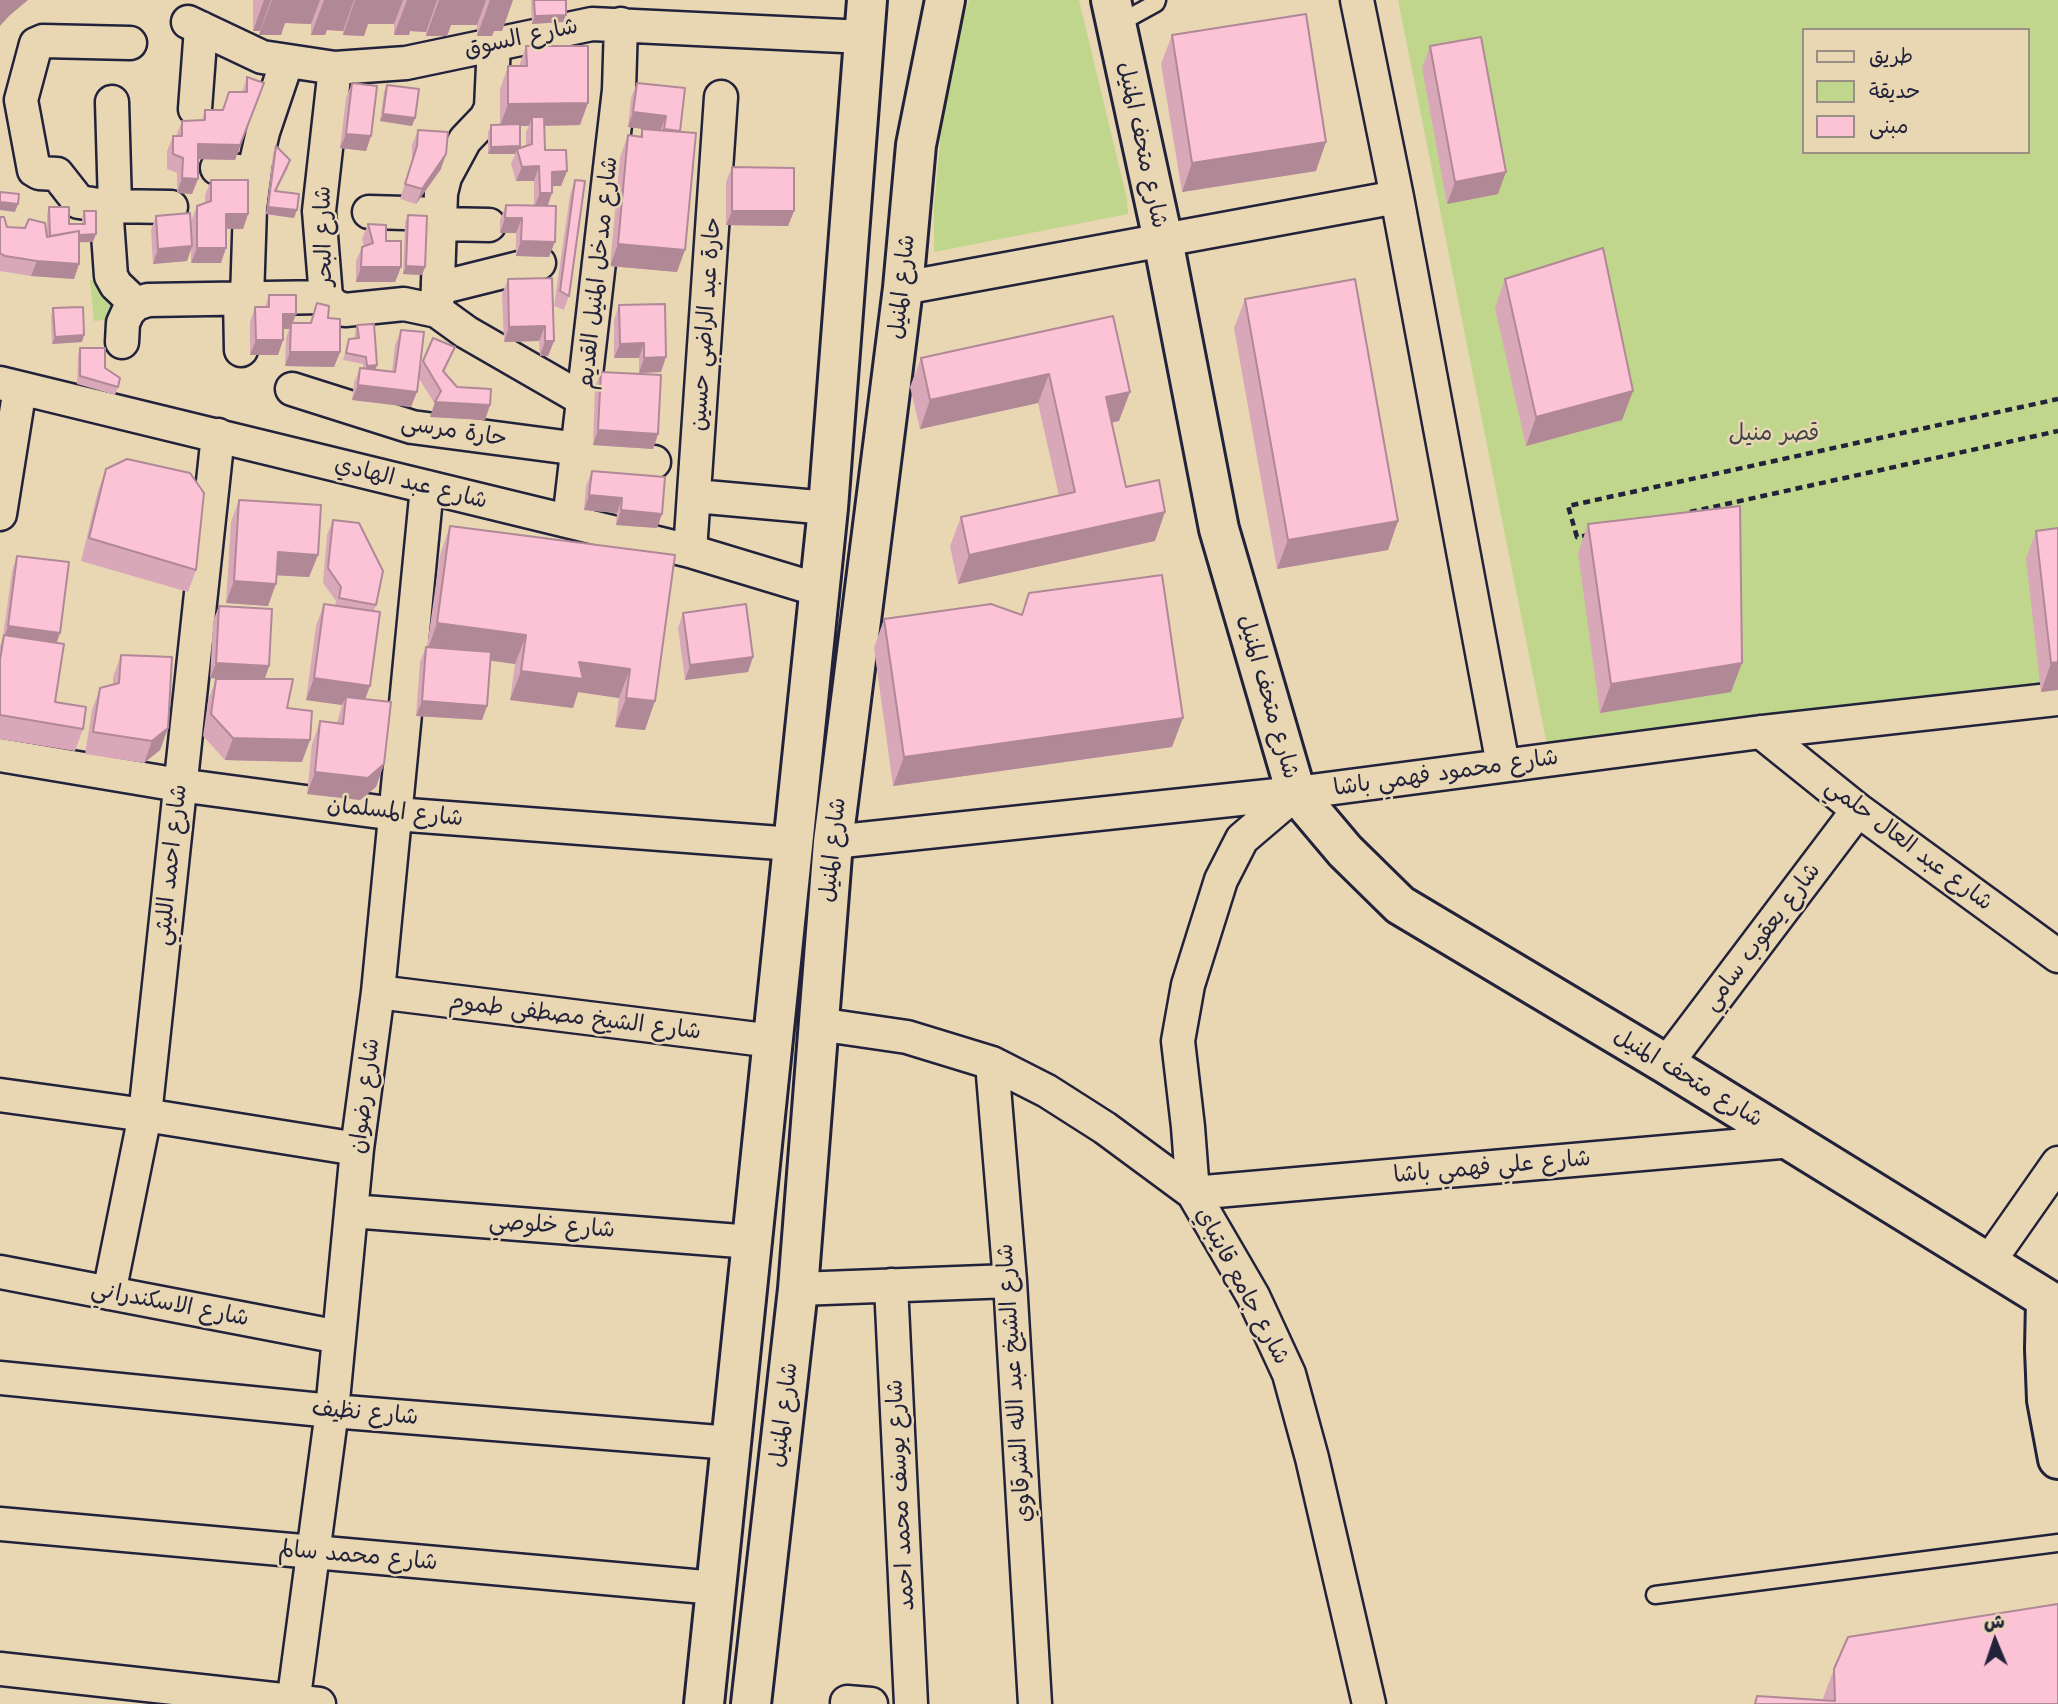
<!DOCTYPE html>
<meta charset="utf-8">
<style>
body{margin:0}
#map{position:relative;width:2058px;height:1704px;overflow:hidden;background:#e9d7b4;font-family:"Playpen Sans","Playpen Sans Arabic",sans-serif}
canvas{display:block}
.legend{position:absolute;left:1802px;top:28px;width:228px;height:126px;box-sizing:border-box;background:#e9d7b4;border:2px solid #998f84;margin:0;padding:9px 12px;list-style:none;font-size:21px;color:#22223b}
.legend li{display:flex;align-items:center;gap:14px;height:35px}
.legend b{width:35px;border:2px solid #998f84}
.north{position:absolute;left:1960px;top:1606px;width:70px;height:70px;-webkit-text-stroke:5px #e9d7b4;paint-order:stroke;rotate:358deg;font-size:19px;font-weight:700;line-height:28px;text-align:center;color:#22223b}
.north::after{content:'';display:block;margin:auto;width:24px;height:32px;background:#22223b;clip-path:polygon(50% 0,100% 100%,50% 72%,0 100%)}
</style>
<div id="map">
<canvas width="2058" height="1704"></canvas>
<ul class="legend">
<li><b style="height:9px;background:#e9d7b4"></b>طريق</li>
<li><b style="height:19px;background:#c0d68c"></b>حديقة</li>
<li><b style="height:19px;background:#fcc3d6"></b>مبنى</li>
</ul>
<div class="north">ش</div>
</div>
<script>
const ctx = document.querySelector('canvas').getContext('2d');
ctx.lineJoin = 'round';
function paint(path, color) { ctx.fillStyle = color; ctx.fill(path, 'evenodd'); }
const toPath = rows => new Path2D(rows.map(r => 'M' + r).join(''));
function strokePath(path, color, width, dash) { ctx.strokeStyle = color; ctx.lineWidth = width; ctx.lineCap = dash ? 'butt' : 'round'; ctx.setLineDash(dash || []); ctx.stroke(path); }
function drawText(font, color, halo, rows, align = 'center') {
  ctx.font = font + ' "Playpen Sans","Playpen Sans Arabic",sans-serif'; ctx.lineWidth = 5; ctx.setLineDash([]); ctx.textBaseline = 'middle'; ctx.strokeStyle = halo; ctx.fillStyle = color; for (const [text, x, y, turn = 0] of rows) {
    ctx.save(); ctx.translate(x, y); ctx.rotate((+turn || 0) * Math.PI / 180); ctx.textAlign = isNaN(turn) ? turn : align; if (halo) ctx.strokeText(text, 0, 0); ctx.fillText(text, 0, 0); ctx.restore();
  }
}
paint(toPath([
 [969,0,1079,0,1127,199,1128,214,934,252,934,206,946,77],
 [1398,0,2058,0,2058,693,1548,750],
 [1804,30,2028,30,2028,152,1804,152],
 [120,278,108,296,108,301,121,302,122,318,94,321,90,280]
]), '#c0d68c');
const lane = toPath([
 [1116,25,1156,3,1157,0],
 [1655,1595,2058,1543]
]);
const street = toPath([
 [1357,0,1397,197,1503,765],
 [188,22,262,57,335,68,406,63,592,24,864,37],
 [130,43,43,41,36,44,21,100,34,170,39,173,57,174,79,202,106,206,171,207],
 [112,102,115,205],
 [195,109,201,28],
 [217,168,254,173],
 [106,206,111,276,116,285,136,304],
 [369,212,441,214],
 [441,224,489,225],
 [439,288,539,263],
 [903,288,1397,197],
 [326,297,334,306,345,310,404,304,437,311,466,332,584,400],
 [326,297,319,211,335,68],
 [240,298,241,350],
 [247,298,250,208,256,162,263,132,287,61],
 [437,311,441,193,445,177,465,140,486,118,491,108,494,44],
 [122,342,123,323,128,312,136,304,148,300,326,297],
 [0,383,690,551,819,590],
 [292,389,412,427,579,449],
 [578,458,654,462],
 [695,496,828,508],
 [0,514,20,388],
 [569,521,619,90,621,24],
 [690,551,721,97],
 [1761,732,1858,810,2058,956],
 [0,755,179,785,395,814,793,844],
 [1296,793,1242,839,1221,880,1188,985,1178,1041,1188,1127,1193,1193,1792,1141],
 [833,842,1296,793,1761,732,2058,699],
 [378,992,773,1041],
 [818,1024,907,1037,992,1063,1047,1091,1105,1128,1193,1193,1253,1296,1289,1374,1312,1458,1369,1704],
 [992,1063,1010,1281,1035,1704],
 [1666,1064,1858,810],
 [0,1095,145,1115,357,1149],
 [351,1211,752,1242],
 [1988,1263,2058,1163],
 [0,1272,339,1337],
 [891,1285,911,1704],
 [798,1289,1010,1281],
 [109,1293,145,1115,218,435],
 [0,1378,332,1411,731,1443],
 [0,1524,716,1588],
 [0,1669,319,1704],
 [847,1702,871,1704],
 [293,1704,332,1411,357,1149,378,992,427,487]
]);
const secondary = toPath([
 [1111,0,1163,240,1219,529,1296,793,1345,851,1400,905,1666,1064,2058,1306],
 [2046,1300,2045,1349,2047,1400,2058,1459],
 [704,1704,828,508,867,0],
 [751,1704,798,1289,833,842,903,288,916,145,945,0]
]);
strokePath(lane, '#22223b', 21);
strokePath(street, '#22223b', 37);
strokePath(secondary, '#22223b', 44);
strokePath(toPath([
 [1690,512,2058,431],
 [1589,535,1577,537,1568,506,2058,399]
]), '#22223b', 4.5, [7, 5]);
strokePath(lane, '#e9d7b4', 16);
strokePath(street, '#e9d7b4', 32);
strokePath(secondary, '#e9d7b4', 38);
paint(toPath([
 [253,0,513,0,502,31,494,31,492,36,477,36,477,25,451,25,447,36,426,36,426,32,410,31,409,35,394,35,394,24,368,24,364,36,343,35,343,31,327,30,325,35,311,35,311,24,285,23,281,35,259,35,260,31,253,31],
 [531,0,566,0,566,15,563,22,532,24],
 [1172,35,1316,171,1182,192,1161,64],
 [526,46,580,125,544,126,545,150,567,171,561,186,552,186,547,206,549,257,516,256,516,233,500,233,500,220,506,205,534,206,534,181,516,181,511,164,515,154,488,154,488,132,491,125,500,125,500,89,508,66,519,66],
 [520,126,529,126,526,132,526,146,519,148],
 [1430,46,1498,194,1447,204,1422,68],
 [247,77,264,83,235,160,198,159,198,179,192,194,177,193,177,173,167,169,167,151,173,136,176,136,182,121,202,120,205,110,223,110,242,92],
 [352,83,371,136,366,151,340,148,346,98],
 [637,83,680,132,677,272,610,266,620,157,628,135,640,136,642,129,628,127,631,98],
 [387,85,415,118,412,126,380,121,384,92],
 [418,130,441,169,416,204,400,199,412,161,412,145],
 [276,146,288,168,276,191,294,218,266,214,273,154],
 [732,167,794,211,788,226,726,225,726,182],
 [211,180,248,214,243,229,226,229,221,263,191,263,191,249,187,261,153,264,151,230,156,216,191,221,197,206,205,203,205,195],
 [575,180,569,296,564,310,554,306,570,195],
 [49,207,69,224,82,224,82,219,84,211,93,242,79,242,79,264,74,279,31,276,0,271,0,217,7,227,47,235,47,215],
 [408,215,425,267,422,275,403,274,405,223],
 [368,224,386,241,401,267,395,282,356,282,356,261,362,247,364,246,362,239],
 [552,278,554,341,548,356,540,356,539,341,504,342,502,294,508,279],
 [1505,279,1633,391,1622,420,1526,446,1495,308],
 [269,295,293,323,310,323,317,303,328,318,340,352,334,367,285,366,286,338,289,329,283,329,283,340,278,355,250,355,250,322,255,307,265,307],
 [1245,299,1398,521,1388,550,1277,569,1234,328],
 [619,305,661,372,639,373,639,358,614,358,614,320],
 [53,308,84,335,82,342,52,344,51,316],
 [1113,316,1119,421,1111,423,1126,487,1155,541,958,584,950,546,961,517,1059,496,1038,403,920,429,910,387,921,358],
 [357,325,377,365,376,370,392,372,395,345,401,330,419,370,423,361,455,347,444,373,457,387,490,405,485,420,430,417,435,404,418,377,411,407,352,400,354,383,360,368,363,368,363,364,343,360,349,339,355,339,355,333],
 [80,348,105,368,118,387,115,395,77,384,78,355],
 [601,372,658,434,653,449,593,445,595,387],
 [106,469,196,570,188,592,81,561,98,491],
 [592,471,662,514,657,528,616,525,617,513,584,510,586,486],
 [239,500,318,555,309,577,277,575,268,606,226,603,231,522],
 [333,520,376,605,374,611,365,699,384,764,376,787,360,800,307,794,312,744,320,721,337,723,342,705,306,700,316,626,324,604,335,606,336,601,323,583,327,535],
 [1588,524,1731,692,1600,713,1578,553],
 [450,526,675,555,645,730,615,727,619,698,578,692,573,708,510,700,515,664,490,660,487,706,482,720,416,716,420,662,426,647,427,647,440,555],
 [2058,528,2058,690,2041,692,2026,559,2036,531],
 [17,556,60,633,56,643,55,702,83,729,75,751,0,739,0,646,3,637,12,571],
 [1029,593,1172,747,893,786,874,648,884,619,1022,615],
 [219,606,269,666,265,679,287,708,302,762,225,760,203,736,208,701,216,679,221,679,210,678,213,621],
 [683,613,753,657,748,672,685,680,678,628],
 [121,655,168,728,160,750,144,763,85,754,92,710,100,688,113,685,113,677],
 [1834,1669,2058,1704,1754,1704,1757,1696,1824,1700,1823,1698]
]), '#d9a8b8');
paint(toPath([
 [0,0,28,0,9,16,0,26],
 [264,0,271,0,260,31,253,31],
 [272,0,320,0,311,24,285,23,281,35,259,35],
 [324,0,354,0,343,31,327,30,325,35,311,35],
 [355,0,403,0,394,24,368,24,364,36,343,35],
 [407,0,437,0,426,32,410,31,409,35,394,35],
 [439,0,486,0,477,25,451,25,447,36,426,36],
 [490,0,513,0,502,31,494,31,492,36,477,36],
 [566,15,563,22,532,24,535,16],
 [259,98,235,160,193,159,198,144],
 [588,103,580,125,532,126,532,117,529,126,500,126,508,104],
 [633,112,666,116,660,131,628,127],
 [383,114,415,118,412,126,380,121],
 [346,134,371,136,366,151,340,148],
 [1326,142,1316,171,1182,192,1192,163],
 [520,146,518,153,517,149,515,154,488,154,491,147],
 [446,154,441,169,416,204,422,189],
 [539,166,534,181,516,181,522,167],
 [567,171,561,186,546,186,552,172],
 [1506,172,1498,194,1447,204,1455,182],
 [182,178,198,179,192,194,177,193],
 [540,193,552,193,547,208,534,208],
 [0,202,18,204,15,212,0,210],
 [268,207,297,210,294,218,266,214],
 [732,211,794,211,788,226,726,225],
 [226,214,248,214,243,229,221,229],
 [505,218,522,218,516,233,500,233],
 [96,234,93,242,47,243,50,236],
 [521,241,555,242,549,257,516,256],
 [618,244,685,250,677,272,610,266],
 [192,246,187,261,153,264,158,249],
 [197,248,226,248,221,263,191,263],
 [37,261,79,264,74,279,31,276],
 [406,266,425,267,422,275,403,274],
 [361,267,401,267,395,282,356,282],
 [283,314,296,314,291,328,291,323,289,329,278,329],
 [545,326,539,341,504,342,509,327],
 [84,335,82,342,52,344,55,337],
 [256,340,283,340,278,355,250,355],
 [545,341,554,341,548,356,540,356],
 [644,343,639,358,614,358,620,344],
 [290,352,340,352,334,367,285,366],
 [666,357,661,372,639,373,644,358],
 [377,365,374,373,364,374,367,366],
 [1049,374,1038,403,920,429,930,400],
 [358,385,417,392,411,407,352,400],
 [1633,391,1622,420,1526,446,1536,417],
 [1130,392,1119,421,1095,426,1106,397],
 [435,402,490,405,485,420,430,417],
 [598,430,658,434,653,449,593,445],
 [589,495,622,498,617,513,584,510],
 [621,510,662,514,657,528,616,525],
 [1165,512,1155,541,958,584,969,555],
 [1398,521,1388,550,1277,569,1288,540],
 [278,552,318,555,309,577,270,575],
 [234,581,276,584,268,606,226,603],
 [437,623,526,635,515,664,427,652],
 [8,626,60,633,55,647,3,641],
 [753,657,748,672,685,680,690,665],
 [579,662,630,669,619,698,578,692,573,708,510,700,521,671],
 [2058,662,2058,690,2041,692,2051,663],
 [216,663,269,666,264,681,210,678],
 [1742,663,1731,692,1600,713,1611,684],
 [314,678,370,686,362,708,346,697,342,705,306,700],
 [626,698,655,701,645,730,615,727],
 [422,701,487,706,482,720,416,716],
 [1183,718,1172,747,893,786,904,757],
 [168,728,160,750,144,763,152,741],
 [233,738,310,740,302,762,225,760],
 [384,764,376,787,360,800,307,794,315,772]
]), '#b08896');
const building = toPath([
 [534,0,566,0,566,15,535,16,534,0],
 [1306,14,1326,142,1192,163,1172,35,1306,14],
 [1481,37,1506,172,1455,182,1430,46,1481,37],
 [526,46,588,46,588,103,508,104,508,66,527,66,526,46],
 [247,77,264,83,240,145,198,144,198,179,182,178,183,158,173,154,173,136,182,136,182,121,205,120,205,110,223,110,229,92,247,92,247,77],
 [352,83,377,86,371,136,346,134,352,83],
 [637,83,685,88,680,131,664,129,666,116,633,112,637,83],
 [387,85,419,89,415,118,383,114,387,85],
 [532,117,544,117,545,150,566,150,567,171,552,172,552,193,540,193,539,166,522,167,517,149,532,144,532,117],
 [520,124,520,146,491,147,491,125,520,124],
 [642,129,696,133,685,250,618,244,628,135,642,137,642,129],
 [418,130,448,132,446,154,422,189,405,184,417,146,418,130],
 [276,146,290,160,275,191,299,194,297,210,268,207,276,146],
 [732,167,794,168,794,211,732,211,732,167],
 [211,180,248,180,248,214,226,214,226,248,197,248,197,206,211,201,211,180],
 [575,180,585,181,569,296,560,291,575,180],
 [0,192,19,194,18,204,0,202,0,192],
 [506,205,556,206,555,242,521,241,522,218,505,218,506,205],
 [49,207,69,207,69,224,85,224,84,211,96,211,96,234,79,235,79,231,50,236,49,207],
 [190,213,192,246,158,249,156,216,190,213],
 [408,215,427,216,425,267,406,266,408,215],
 [0,217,4,217,7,227,25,228,29,219,45,223,47,237,79,231,79,264,37,261,5,256,0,253,0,217],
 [368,224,386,225,386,241,401,241,401,267,361,267,362,247,373,243,368,224],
 [1603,248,1633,391,1536,417,1505,279,1603,248],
 [552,278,554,341,545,341,545,326,509,327,508,279,552,278],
 [1355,279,1398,521,1288,540,1245,299,1355,279],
 [269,295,296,295,296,314,283,314,283,340,256,340,255,307,269,307,269,295],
 [317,303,329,306,328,318,340,319,340,352,290,352,291,323,311,323,317,303],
 [665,304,666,357,644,358,644,343,620,344,619,305,665,304],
 [83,307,84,335,55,337,53,308,83,307],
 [1113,316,1130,392,1106,397,1126,487,1159,480,1165,512,969,555,961,517,1075,492,1049,374,930,400,921,358,1113,316],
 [374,324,377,365,367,366,366,357,346,353,349,339,359,338,357,325,374,324],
 [401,330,424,332,417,392,358,385,360,368,395,372,401,330],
 [433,338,455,347,443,371,457,387,491,389,490,405,435,402,441,391,423,361,433,338],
 [80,348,105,348,105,368,120,378,118,387,80,376,80,348],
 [601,372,661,375,658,434,598,430,601,372],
 [127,459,190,473,204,493,196,570,89,538,106,469,127,459],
 [592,471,665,477,662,514,621,510,622,498,589,495,592,471],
 [239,500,321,505,318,555,278,552,276,584,234,581,239,500],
 [1740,506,1742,663,1611,684,1588,524,1740,506],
 [333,520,359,523,383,571,376,605,339,598,341,587,328,568,333,520],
 [450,526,675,555,655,701,626,698,630,669,579,662,583,679,521,671,526,635,437,623,450,526],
 [2058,528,2058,662,2051,663,2036,531,2058,528],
 [17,556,69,562,60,633,8,626,17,556],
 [1162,575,1183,718,904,757,884,619,991,604,1022,615,1029,593,1162,575],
 [324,604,380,612,370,686,314,678,324,604],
 [746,604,753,657,690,665,683,613,746,604],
 [219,606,272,609,269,666,216,663,219,606],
 [4,635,64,644,55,702,86,707,83,729,0,715,0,660,4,635],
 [426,647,491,652,487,706,422,701,426,647],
 [121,655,172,657,168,728,152,741,93,732,100,688,119,683,121,655],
 [216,679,293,679,287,708,312,711,310,740,233,738,211,714,216,679],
 [346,697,391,702,384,764,368,778,315,772,320,721,343,724,346,697],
 [2058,1604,2058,1704,1755,1704,1757,1696,1835,1701,1834,1669,1848,1637,2058,1604]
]);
paint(building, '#fcc3d6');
strokePath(building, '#b08896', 2);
drawText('23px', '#22223b', '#e9d7b4', [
 ["شارع السوق",521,38,-12],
 ["شارع متحف المنيل",1142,145,78],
 ["شارع البحر",324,236,-91],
 ["شارع مدخل المنيل القديم",598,273,-84],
 ["شارع المنيل",902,287,-84],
 ["حارة عبد الراضي حسين",706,324,-86],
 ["حارة مرسى",454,431,9],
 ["شارع عبد الهادي",411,483,14],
 ["شارع متحف المنيل",1268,697,74],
 ["شارع محمود فهمي باشا",1446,773,-8],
 ["شارع المسلمان",395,812,6],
 ["شارع عبد العال حلمي",1909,845,37],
 ["شارع المنيل",833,850,-84],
 ["شارع احمد الليثي",171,865,-84],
 ["شارع يعقوب سامي",1762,937,-53],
 ["شارع الشيخ مصطفى طموم",575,1017,7],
 ["شارع متحف المنيل",1688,1078,31],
 ["شارع رضوان",365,1096,-83],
 ["شارع علي فهمي باشا",1492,1167,-5],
 ["شارع خلوصي",552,1226,4],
 ["شارع جامع قايتباي",1242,1286,62],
 ["شارع الاسكندراني",170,1304,11],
 ["شارع الشيخ عبد الله الشرقاوي",1015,1383,-94],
 ["شارع نظيف",365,1413,5],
 ["شارع المنيل",784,1415,-83],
 ["شارع يوسف محمد احمد",901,1495,-93],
 ["شارع محمد سالم",358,1556,5]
]);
drawText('23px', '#42464b', '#e9d7b4', [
 ["قصر منيل",1774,434]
]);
</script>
